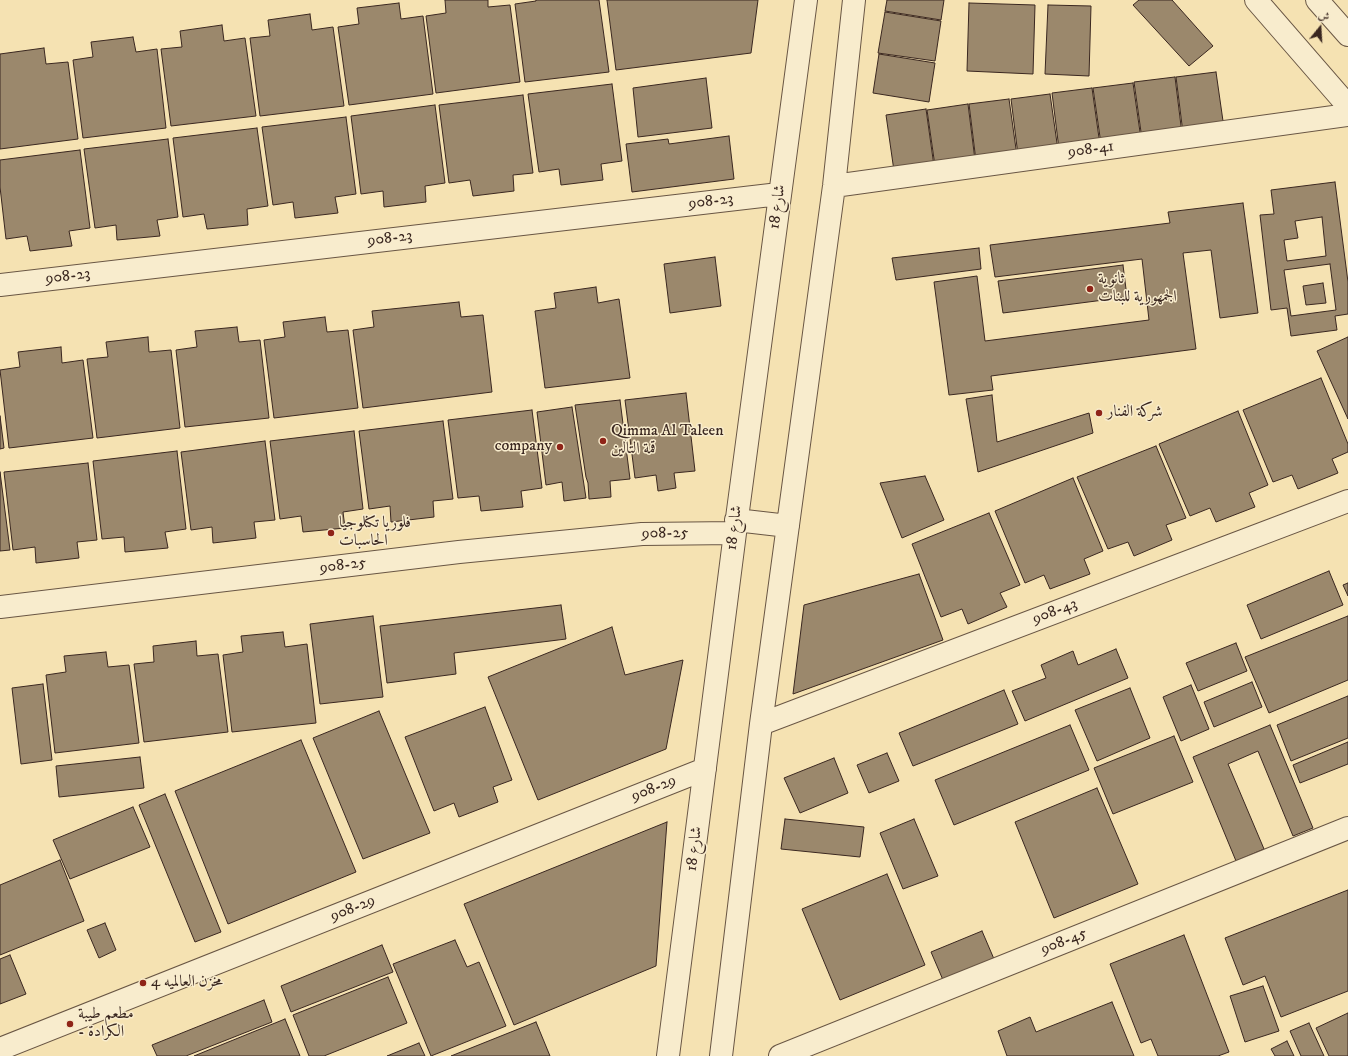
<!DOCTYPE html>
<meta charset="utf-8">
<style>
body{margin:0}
#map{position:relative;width:1348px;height:1056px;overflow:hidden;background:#f5e2b2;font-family:"IM FELL DW Pica",Amiri,serif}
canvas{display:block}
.north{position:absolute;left:1300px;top:8px;width:40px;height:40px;-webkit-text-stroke:3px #f8eccd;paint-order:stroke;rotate:18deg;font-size:11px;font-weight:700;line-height:16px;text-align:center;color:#3a2720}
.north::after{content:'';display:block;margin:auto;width:14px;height:18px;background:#3a2720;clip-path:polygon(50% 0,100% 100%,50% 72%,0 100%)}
</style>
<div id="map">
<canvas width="1348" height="1056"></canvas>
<div class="north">ش</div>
</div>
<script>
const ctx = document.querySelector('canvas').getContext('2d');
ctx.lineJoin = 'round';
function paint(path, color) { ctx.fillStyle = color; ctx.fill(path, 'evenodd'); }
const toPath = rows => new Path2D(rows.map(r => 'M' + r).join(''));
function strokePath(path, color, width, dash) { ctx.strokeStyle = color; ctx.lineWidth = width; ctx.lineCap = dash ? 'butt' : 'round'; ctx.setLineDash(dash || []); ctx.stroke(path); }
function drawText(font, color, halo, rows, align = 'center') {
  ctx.font = font + ' "IM FELL DW Pica",Amiri,serif'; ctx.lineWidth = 3; ctx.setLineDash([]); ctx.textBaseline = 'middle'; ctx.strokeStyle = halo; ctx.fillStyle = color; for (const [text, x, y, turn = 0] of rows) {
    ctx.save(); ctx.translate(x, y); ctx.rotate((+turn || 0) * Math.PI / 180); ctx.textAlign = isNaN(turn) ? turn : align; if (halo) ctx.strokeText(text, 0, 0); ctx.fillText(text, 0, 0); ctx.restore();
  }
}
const building = toPath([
 [445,0,488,0,488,7,510,5,520,82,436,93,426,16,446,13,445,0],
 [536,0,599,0,609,72,525,82,515,4,536,1,536,0],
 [607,0,758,0,751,53,616,70,607,0],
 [887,0,944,0,941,20,885,11,887,0],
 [1139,0,1172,0,1213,46,1189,66,1133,5,1139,0],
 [399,3,401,19,423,16,433,94,349,105,338,27,359,24,357,8,399,3],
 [969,3,1035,5,1033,74,967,71,969,3],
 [1048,5,1091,6,1089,76,1045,74,1048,5],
 [885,12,941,21,935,61,878,53,885,12],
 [310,14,312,30,333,27,344,106,260,116,250,38,270,36,268,20,310,14],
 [222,25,224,41,245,38,256,116,171,126,161,49,182,47,180,31,222,25],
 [133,37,136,52,157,49,166,128,83,138,73,60,93,57,91,42,133,37],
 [44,48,46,64,68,62,78,139,0,149,0,54,44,48],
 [879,54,935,63,929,102,873,93,879,54],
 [1216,72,1224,128,1183,133,1176,77,1216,72],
 [1175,77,1182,134,1142,139,1134,82,1175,77],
 [706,78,712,128,638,137,633,88,706,78],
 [1133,83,1141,139,1101,144,1093,88,1133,83],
 [612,84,622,161,601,164,603,180,561,185,559,169,539,172,528,94,612,84],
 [1092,88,1100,145,1059,149,1052,93,1092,88],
 [1050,94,1058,150,1018,155,1011,99,1050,94],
 [523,95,533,173,513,175,514,191,473,196,470,180,449,183,439,105,523,95],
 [1009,99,1017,156,976,161,969,104,1009,99],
 [968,104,975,160,935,166,927,110,968,104],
 [435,105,445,183,425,186,426,202,384,207,383,191,361,194,351,116,435,105],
 [926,109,934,166,894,171,886,115,926,109],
 [346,117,356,194,335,197,338,213,295,218,293,202,273,205,262,127,346,117],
 [257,128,268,206,247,209,248,225,207,229,204,214,183,217,173,138,257,128],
 [729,136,734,179,632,192,626,144,668,139,669,144,729,136],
 [168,139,178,217,157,220,160,236,117,240,116,225,95,228,84,149,168,139],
 [80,150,90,228,69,231,72,246,30,251,27,236,6,239,0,187,0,160,80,150],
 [1335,182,1348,282,1348,314,1335,316,1337,330,1291,336,1287,308,1271,310,1260,215,1274,214,1271,190,1335,182],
 [1243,203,1258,313,1220,318,1211,250,1183,253,1196,349,991,376,993,390,949,395,934,282,977,276,985,341,1149,320,1142,259,995,277,990,245,1170,223,1168,212,1243,203],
 [1322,217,1326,256,1287,261,1284,240,1298,238,1295,221,1322,217],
 [979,248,981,269,896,280,892,258,979,248],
 [715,257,721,306,670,313,664,264,715,257],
 [1330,264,1336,310,1291,316,1284,270,1330,264],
 [1123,265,1127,297,1003,313,998,281,1123,265],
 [1323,283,1326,303,1306,305,1303,286,1323,283],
 [596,287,598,303,619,299,630,378,545,388,535,311,556,308,554,293,596,287],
 [459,302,461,317,483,315,492,392,363,408,353,330,374,327,372,311,459,302],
 [325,317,327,332,348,330,358,408,274,418,264,340,285,337,283,322,325,317],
 [237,327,239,342,260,340,269,418,185,427,176,350,197,347,195,331,237,327],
 [148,337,149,352,171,350,180,428,97,438,87,359,108,357,106,342,148,337],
 [1348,337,1348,419,1317,351,1348,337],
 [61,347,62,363,83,360,93,438,9,448,0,370,20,367,18,352,61,347],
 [1321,378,1348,444,1348,452,1332,459,1338,473,1298,489,1292,475,1273,482,1243,410,1321,378],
 [686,393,695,471,674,473,676,488,658,491,656,475,635,478,625,400,686,393],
 [992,395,997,442,1089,413,1093,433,978,472,966,399,992,395],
 [620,400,630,479,610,481,611,497,589,499,588,483,586,477,575,405,620,400],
 [572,407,586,498,564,501,562,482,546,485,537,412,572,407],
 [532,410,542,488,521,491,523,507,481,511,479,496,458,498,448,420,532,410],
 [1238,411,1268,485,1249,493,1255,507,1216,522,1210,508,1190,516,1159,444,1238,411],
 [0,416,4,448,0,449,0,416],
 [443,421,453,499,433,501,434,517,391,522,390,506,369,509,359,431,443,421],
 [354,431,363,509,343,512,345,528,303,532,301,516,280,519,270,441,354,431],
 [265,441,275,520,254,522,256,538,213,543,212,527,191,530,181,452,265,441],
 [1156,446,1186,518,1166,525,1172,540,1134,556,1128,542,1108,549,1077,477,1156,446],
 [177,451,186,529,165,532,168,548,125,552,124,537,102,539,93,461,177,451],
 [88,463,97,540,77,542,79,558,36,563,35,547,13,550,4,472,88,463],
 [0,472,10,550,0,551,0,472],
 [925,476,944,520,902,538,880,483,925,476],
 [1073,478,1103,551,1084,559,1090,574,1050,589,1044,575,1025,583,995,511,1073,478],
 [989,513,1020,585,1000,593,1007,607,968,624,962,609,941,617,912,544,989,513],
 [1329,571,1343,605,1261,639,1247,605,1329,571],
 [919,574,943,640,793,694,804,605,919,574],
 [1348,583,1348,596,1343,585,1348,583],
 [561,605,566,639,454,653,456,674,387,683,380,626,561,605],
 [373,616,383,697,320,704,310,624,373,616],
 [1348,616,1348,680,1269,713,1245,657,1348,616],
 [612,627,625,675,683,660,666,749,538,800,488,677,612,627],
 [283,632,285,647,307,644,316,723,232,732,223,655,243,652,241,636,283,632],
 [196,641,197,656,218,654,228,732,144,742,134,664,154,662,153,646,196,641],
 [1236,643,1247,671,1198,691,1186,663,1236,643],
 [1116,649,1128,678,1025,721,1012,691,1046,678,1041,665,1073,651,1078,665,1116,649],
 [106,652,108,667,129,665,139,743,55,753,46,675,66,672,64,656,106,652],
 [1252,682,1262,707,1214,727,1204,702,1252,682],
 [43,684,52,760,21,764,12,688,43,684],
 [1191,685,1209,729,1181,741,1163,697,1191,685],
 [1130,688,1150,738,1097,761,1075,710,1130,688],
 [1004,690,1018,724,913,766,899,733,1004,690],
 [1348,696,1348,738,1291,761,1277,725,1348,696],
 [485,707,512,780,493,787,498,802,459,817,454,803,434,811,405,737,485,707],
 [379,711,430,833,363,859,313,738,379,711],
 [1070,725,1089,770,954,825,935,780,1070,725],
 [1270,725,1313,828,1293,836,1258,751,1228,764,1264,849,1236,861,1193,757,1270,725],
 [1174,736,1193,782,1113,814,1094,768,1174,736],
 [301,740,356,872,228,924,175,791,301,740],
 [1348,742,1348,764,1300,783,1293,765,1348,742],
 [887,753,899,781,869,793,857,765,887,753],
 [140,757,144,788,59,797,56,766,140,757],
 [834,758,848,793,800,813,784,778,834,758],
 [1097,788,1138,884,1054,918,1015,822,1097,788],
 [165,794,221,932,195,942,139,805,165,794],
 [133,807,150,847,70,879,53,840,133,807],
 [785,819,864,827,860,857,781,849,785,819],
 [914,819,938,876,903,889,880,833,914,819],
 [667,822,656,966,514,1025,464,904,667,822],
 [60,860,84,921,0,955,0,885,60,860],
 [887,874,925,965,840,1000,802,909,887,874],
 [1348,890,1348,991,1281,1017,1265,976,1243,985,1225,938,1348,890],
 [105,923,116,950,99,958,87,930,105,923],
 [982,931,994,959,943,980,931,952,982,931],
 [1184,935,1229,1052,1218,1056,1158,1056,1151,1039,1141,1043,1110,964,1184,935],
 [455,940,467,967,479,962,506,1026,431,1056,393,964,455,940],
 [382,945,393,972,291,1012,281,986,382,945],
 [10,955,26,994,0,1004,0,959,10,955],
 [388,977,407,1023,324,1056,309,1056,293,1015,388,977],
 [1263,986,1279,1031,1245,1042,1230,996,1263,986],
 [264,1000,272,1022,186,1056,157,1056,152,1045,264,1000],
 [1112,1002,1134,1056,1007,1056,998,1031,1030,1017,1036,1032,1112,1002],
 [1348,1013,1348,1056,1329,1056,1316,1028,1348,1013],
 [285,1019,300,1056,194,1056,285,1019],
 [536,1022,550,1056,451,1056,536,1022],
 [1309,1023,1324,1056,1301,1056,1290,1031,1309,1023],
 [1287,1041,1294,1056,1275,1056,1271,1049,1287,1041],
 [419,1043,425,1056,387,1056,419,1043]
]);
paint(building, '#9b886c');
strokePath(building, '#3a2720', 1);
const minor = toPath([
 [1256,0,1348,106],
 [1317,0,1348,35],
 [834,186,1348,115],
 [0,285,779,194],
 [736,520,788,526],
 [0,607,459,552,642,534,735,533],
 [761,724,1348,501],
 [0,1049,705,769],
 [668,1056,735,533,806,0],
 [721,1056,761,724,834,186,854,0],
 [780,1056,1348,828]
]);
strokePath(minor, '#695644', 24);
strokePath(minor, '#f8eccd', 22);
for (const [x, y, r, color] of [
 [1090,289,4,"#8f2418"],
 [1099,413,4,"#8f2418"],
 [603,441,4,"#8f2418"],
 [560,447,4,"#8f2418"],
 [331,533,4,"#8f2418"],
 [143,983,4,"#8f2418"],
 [70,1024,4,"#8f2418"]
]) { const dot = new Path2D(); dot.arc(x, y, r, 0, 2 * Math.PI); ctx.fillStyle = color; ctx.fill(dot); strokePath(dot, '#f8eccd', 1.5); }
drawText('16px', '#3a2720', '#f8eccd', [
 ["908-41",1091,150,-8],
 ["908-23",711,202,-7],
 ["شارع 18",778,207,-82],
 ["908-23",390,239,-7],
 ["908-23",68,277,-7],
 ["شارع 18",735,528,-83],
 ["908-25",665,534,-1],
 ["908-25",343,566,-7],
 ["908-43",1055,612,-21],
 ["908-29",654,789,-22],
 ["شارع 18",695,849,-83],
 ["908-29",353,909,-22],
 ["908-45",1064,942,-22]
]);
drawText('16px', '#3a2720', '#f8eccd', [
 ["ثانوية",1098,280],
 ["الجمهورية للبنات",1098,298],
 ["شركة الفنار",1107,413],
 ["Qimma Al Taleen",611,432],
 ["قمة التالين",611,450],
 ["company",552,447,"right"],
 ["فلوريا تكنلوجيا",339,524],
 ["الحاسبات",339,542],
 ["مخزن العالميه 4",151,983],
 ["مطعم طيبة",78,1015],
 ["- الكرادة",78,1033]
], 'left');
</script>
